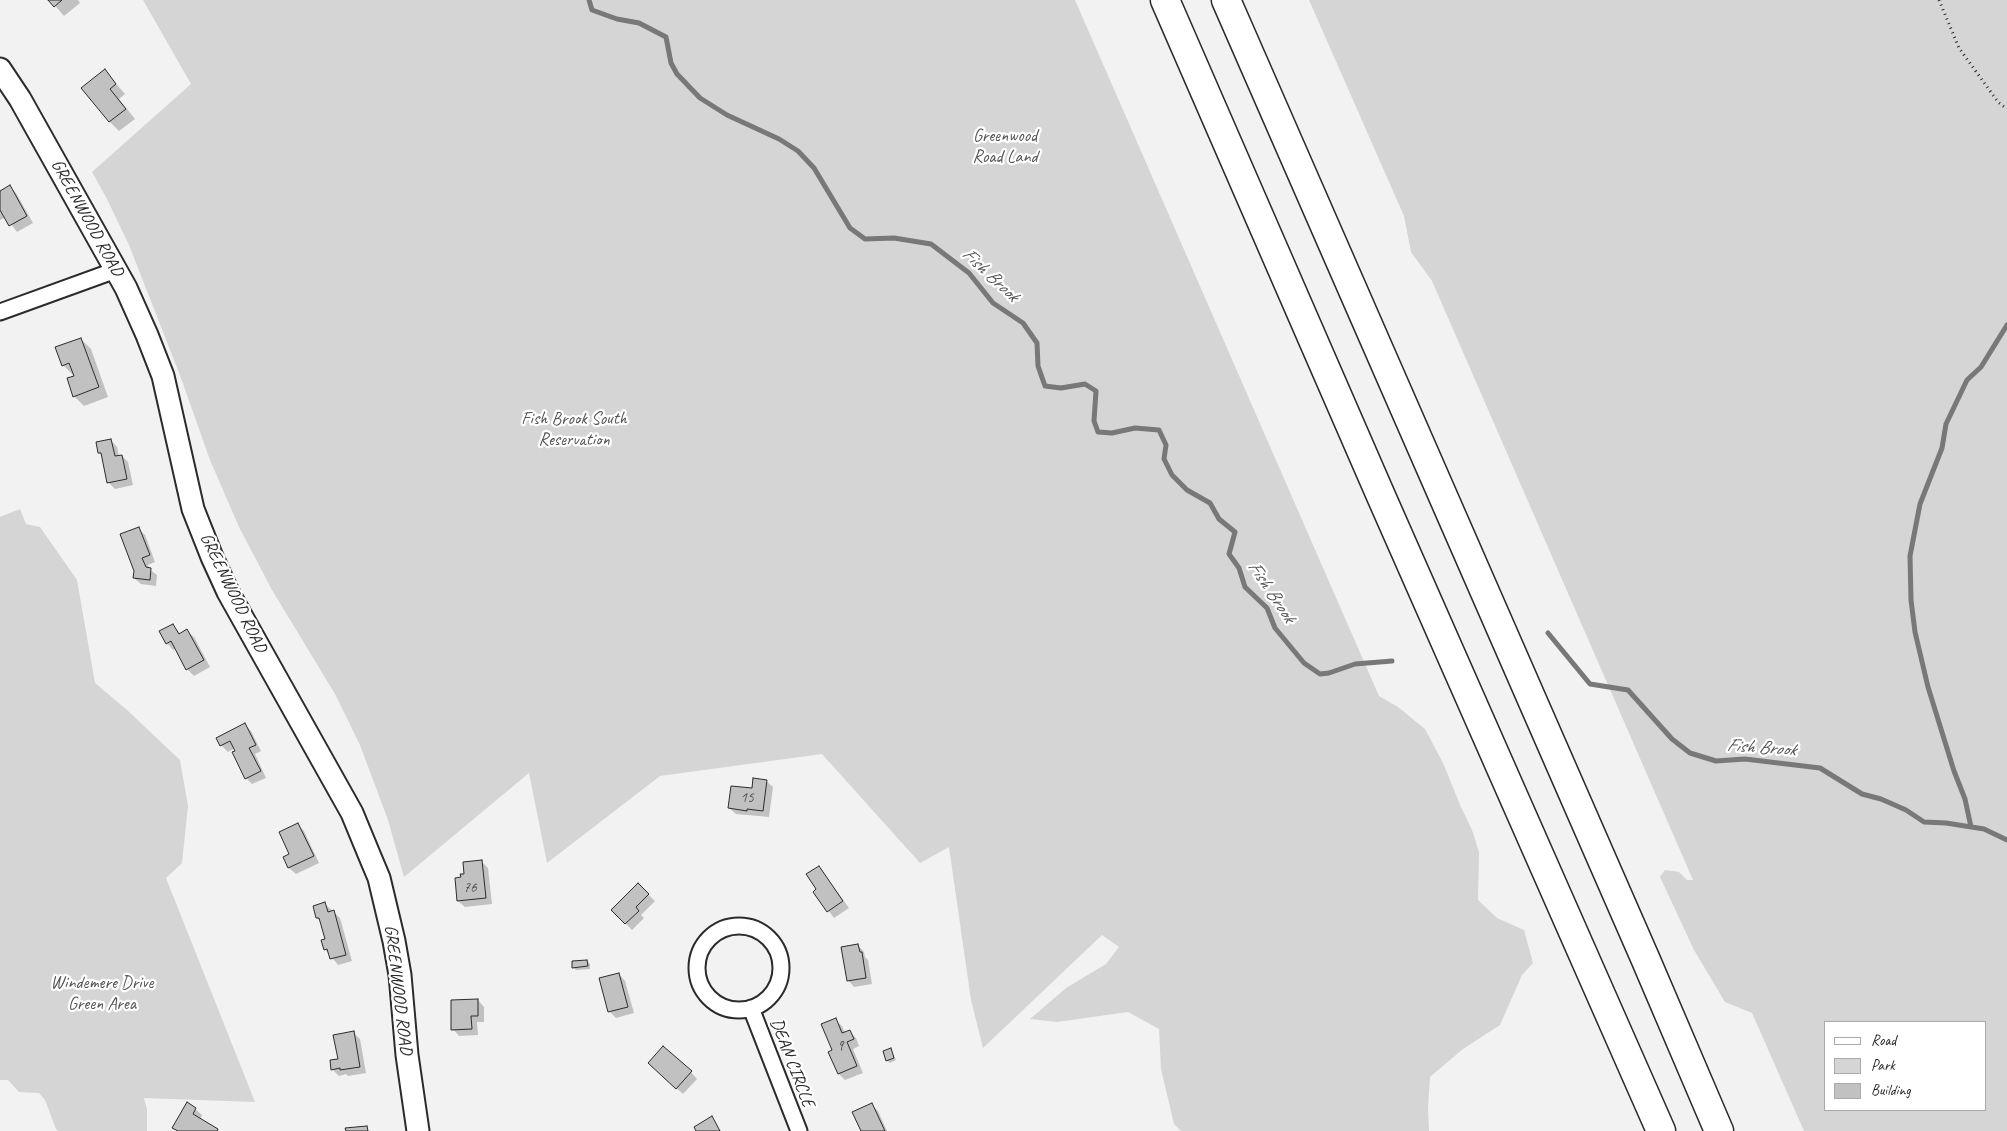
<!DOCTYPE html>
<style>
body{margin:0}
#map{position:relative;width:2007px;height:1131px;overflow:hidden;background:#f2f2f2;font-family:Caveat,sans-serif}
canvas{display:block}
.legend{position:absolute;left:1824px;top:1021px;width:162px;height:90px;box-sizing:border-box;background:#fff;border:1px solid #aaa;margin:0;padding:6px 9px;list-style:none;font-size:15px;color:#2b2b2b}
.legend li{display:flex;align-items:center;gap:10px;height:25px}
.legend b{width:25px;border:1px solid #aaa}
</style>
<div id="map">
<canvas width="2007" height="1131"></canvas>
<ul class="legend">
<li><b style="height:6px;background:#fff"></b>Road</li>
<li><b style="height:14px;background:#d5d5d5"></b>Park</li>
<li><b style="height:14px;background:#c1c1c1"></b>Building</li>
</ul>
</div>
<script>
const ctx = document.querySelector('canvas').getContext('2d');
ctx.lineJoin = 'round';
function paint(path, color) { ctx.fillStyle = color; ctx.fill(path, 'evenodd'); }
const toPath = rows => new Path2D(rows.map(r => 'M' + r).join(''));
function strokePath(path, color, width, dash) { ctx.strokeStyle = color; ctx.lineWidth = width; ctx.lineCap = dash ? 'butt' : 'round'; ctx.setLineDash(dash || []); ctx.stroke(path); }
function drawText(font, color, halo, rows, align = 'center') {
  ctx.font = font + ' Caveat,sans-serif'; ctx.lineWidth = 4.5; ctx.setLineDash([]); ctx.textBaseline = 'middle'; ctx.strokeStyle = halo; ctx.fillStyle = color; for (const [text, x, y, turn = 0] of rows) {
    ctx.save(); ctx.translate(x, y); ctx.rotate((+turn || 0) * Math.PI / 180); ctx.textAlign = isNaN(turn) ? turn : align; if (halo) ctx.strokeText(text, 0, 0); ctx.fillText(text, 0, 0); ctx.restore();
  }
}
paint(toPath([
 [143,0,1075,0,1379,696,1398,707,1425,729,1443,763,1461,807,1472,830,1479,852,1478,900,1497,918,1524,930,1533,963,1522,975,1500,1025,1463,1049,1430,1077,1428,1108,1429,1131,1181,1131,1174,1124,1161,1069,1159,1029,1128,1012,1057,1022,1030,1019,1066,988,1106,964,1119,947,1102,935,983,1048,971,1000,949,847,920,863,822,754,660,776,547,863,529,773,404,877,388,820,360,745,335,694,272,590,239,527,210,460,181,378,129,245,107,199,92,172,191,84],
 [1309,0,2007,0,2007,1131,1804,1131,1752,1013,1725,1002,1694,950,1660,877,1665,870,1679,872,1687,880,1693,880,1432,281,1411,252,1404,216],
 [1826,1022,1986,1022,1986,1110,1826,1110],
 [20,509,26,524,40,527,77,580,95,683,127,710,180,760,188,806,182,863,166,878,255,1102,144,1098,147,1109,147,1131,58,1131,56,1129,45,1100,39,1093,19,1092,8,1080,0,1080,0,517]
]), '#d5d5d5');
paint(toPath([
 [50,0,78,0,80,3,64,16],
 [105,71,125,94,119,99,135,119,119,131,110,122],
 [10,187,16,193,33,223,17,232,6,217,0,220,0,192],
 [81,339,91,349,108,397,84,406,74,396,75,377,63,365],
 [111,440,117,447,119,456,122,456,128,462,133,485,115,489,108,482,103,456,99,453],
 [139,529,145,535,155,562,148,565,149,569,157,575,156,586,141,584,134,578],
 [173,626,181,634,187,631,194,637,210,667,194,676,187,669,176,648,173,650,167,643],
 [245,725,251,731,261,751,255,754,266,778,252,784,246,778,235,748,228,752,221,745],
 [766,781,773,787,769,817,736,814,729,808],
 [298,825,304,831,319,863,296,874,289,868,284,858,291,854],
 [481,861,488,868,492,904,465,907,458,901,462,879],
 [819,867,849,908,834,918,815,892,818,890],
 [638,885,655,901,641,915,644,918,632,930,613,910],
 [325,904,340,918,352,961,338,965,325,949,326,940,321,922,317,918],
 [858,945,864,952,865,957,868,960,872,984,854,987,848,980],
 [587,961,590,964,590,969,576,970,573,967],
 [619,974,625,981,634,1013,616,1018,609,1011],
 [478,1000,484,1007,484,1022,477,1022,478,1035,459,1036,453,1029],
 [835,1020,842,1026,845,1033,850,1032,856,1038,859,1046,853,1049,863,1073,845,1080,839,1074,834,1051],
 [354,1033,360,1039,366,1073,348,1076,346,1074,339,1076,332,1069],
 [891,1050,896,1060,890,1063,887,1060],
 [656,1070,691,1072,697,1079,683,1094],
 [871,1104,878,1111,887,1131,862,1131],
 [195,1109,202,1115,200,1120,219,1131,177,1131,174,1128]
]), '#0003');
strokePath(toPath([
 [589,0,592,10,617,19,639,23,666,37,671,63,677,74,700,98,727,115,779,139,798,151,814,168,850,228,865,239,894,238,931,244,969,273,993,303,1023,323,1037,343,1038,366,1045,386,1061,388,1085,384,1096,391,1094,421,1098,432,1112,433,1135,428,1159,430,1166,445,1164,459,1172,475,1187,490,1210,503,1219,519,1235,532,1229,554,1239,568,1245,587,1267,608,1275,628,1304,663,1320,674,1329,673,1355,664,1392,661],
 [1548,633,1590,684,1628,690,1672,739,1690,753,1716,761,1745,759,1820,768,1862,794,1881,799,1906,810,1924,822,1946,823,1984,829,2007,840],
 [1971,827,1965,799,1954,771,1928,687,1915,632,1911,600,1910,556,1920,504,1942,448,1946,424,1967,380,1981,367,2007,325]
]), '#787878', 5);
const building = toPath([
 [48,0,62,0,54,7,48,0],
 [105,69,116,84,110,89,126,109,109,122,81,88,105,69],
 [10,185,27,216,9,226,0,210,0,191,10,185],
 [81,338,99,387,73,397,67,378,74,376,69,363,62,366,55,347,81,338],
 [111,439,115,456,122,455,127,479,107,483,101,453,98,453,96,442,111,439],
 [139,527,150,555,142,558,146,567,151,568,150,580,133,578,134,571,120,534,139,527],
 [173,624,179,634,187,629,204,660,186,670,171,641,166,644,159,631,173,624],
 [245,723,256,745,249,748,261,771,245,779,232,752,235,751,230,741,220,746,216,738,245,723],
 [753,778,767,780,763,811,747,809,747,811,728,808,731,786,752,788,753,778],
 [298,823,314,856,288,868,283,857,289,854,279,832,298,823],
 [482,860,486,898,457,901,455,878,461,877,460,874,464,874,463,862,482,860],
 [819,866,843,901,827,912,813,892,816,889,806,874,819,866],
 [638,883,649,894,636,907,639,911,625,924,611,910,638,883],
 [325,902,328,912,334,910,346,955,330,959,327,949,324,950,321,940,325,939,319,918,316,918,313,906,325,902],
 [858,944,860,952,862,952,866,978,847,981,841,947,858,944],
 [587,960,588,966,572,968,572,961,587,960],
 [619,973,628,1007,608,1012,599,978,619,973],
 [478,999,478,1016,471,1016,472,1029,451,1030,451,1000,478,999],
 [836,1018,842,1033,850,1030,854,1039,847,1042,857,1066,838,1074,828,1052,832,1050,821,1024,836,1018],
 [354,1031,360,1067,340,1070,340,1068,331,1070,330,1060,338,1059,333,1035,354,1031],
 [663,1046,692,1071,676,1089,648,1063,663,1046],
 [891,1048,894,1058,886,1061,883,1051,891,1048],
 [187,1102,196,1108,193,1114,218,1129,217,1131,178,1131,172,1128,187,1102],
 [872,1103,885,1131,861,1131,852,1112,872,1103],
 [712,1116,720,1131,696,1131,694,1127,712,1116],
 [367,1126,368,1131,346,1131,345,1128,367,1126]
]);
paint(building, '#c1c1c1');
strokePath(building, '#2b2b2b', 1);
const street = toPath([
 [0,312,116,270],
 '697 968a42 42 0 1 1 84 0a42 42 0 1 1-84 0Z',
 [751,1008,799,1131]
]);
const secondary = toPath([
 [0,69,20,99,126,288,147,335,163,376,193,509,212,557,228,592,352,813,371,859,379,878,394,941,400,975,407,1055,418,1131]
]);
const highway = toPath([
 [1165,0,1381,496,1661,1131],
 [1226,0,1645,958,1719,1131]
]);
strokePath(street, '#2b2b2b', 19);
strokePath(secondary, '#2b2b2b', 25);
strokePath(highway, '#2b2b2b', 31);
strokePath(toPath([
 [1939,0,1959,48,1998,102,2007,109]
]), '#2b2b2b', 3, [1, 4]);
strokePath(street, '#fff', 15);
strokePath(secondary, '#fff', 21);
strokePath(highway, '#fff', 28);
drawText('15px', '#505050', null, [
 ["15",747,798],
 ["76",470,888],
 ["9",840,1046]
]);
drawText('18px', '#565656', '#fff', [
 ["Greenwood",1005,136],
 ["Road Land",1005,157],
 ["Fish Brook South",574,419],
 ["Reservation",574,440],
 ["Windemere Drive",102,983],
 ["Green Area",102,1004]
]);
drawText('18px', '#2b2b2b', '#fff', [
 ["GREENWOOD ROAD",87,218,61],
 ["GREENWOOD ROAD",233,593,64],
 ["GREENWOOD ROAD",398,990,83],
 ["DEAN CIRCLE",792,1063,69]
]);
drawText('italic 19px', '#585858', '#fff', [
 ["Fish Brook",990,275,43],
 ["Fish Brook",1271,592,56],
 ["Fish Brook",1761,748,4]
]);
</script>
